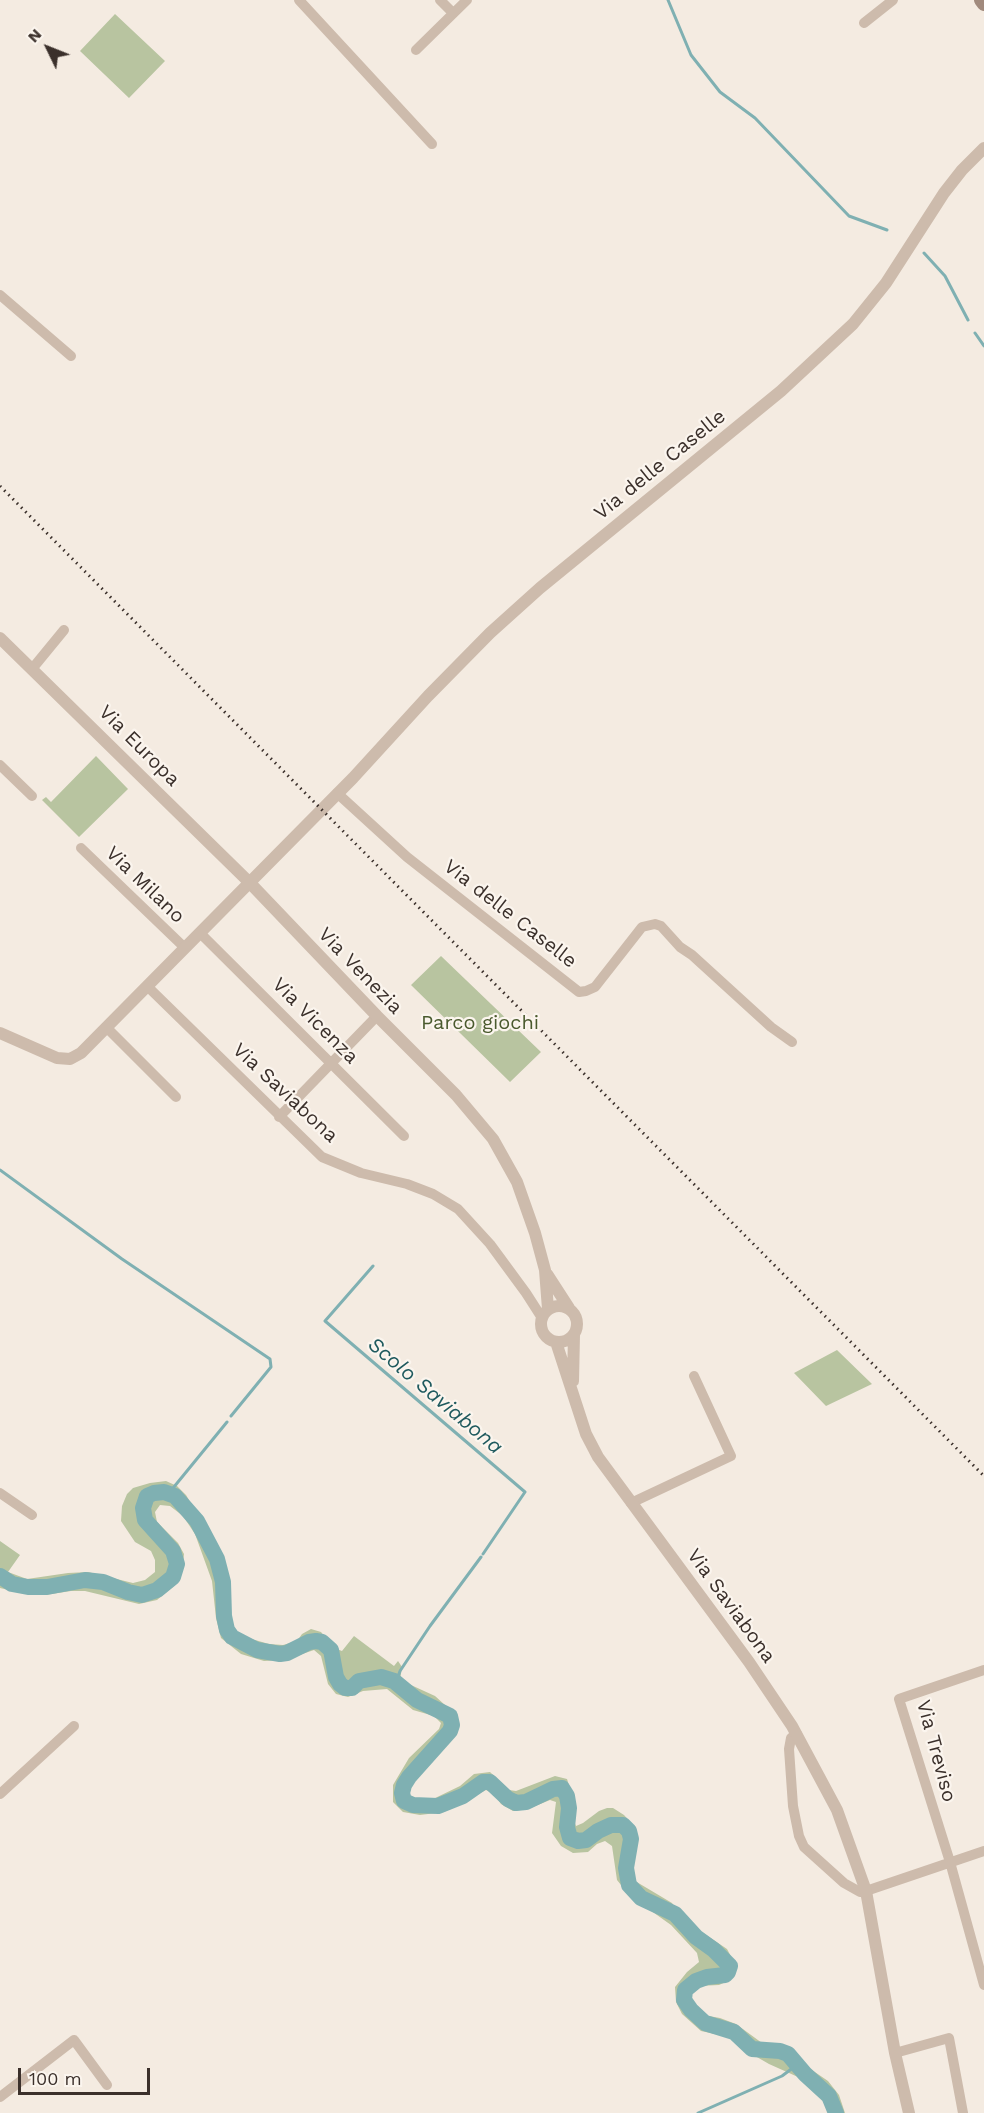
<!DOCTYPE html>
<style>
body{margin:0}
#map{position:relative;width:984px;height:2113px;overflow:hidden;background:#f4ebe1;font-family:"Work Sans",sans-serif}
canvas{display:block}
.north{position:absolute;left:18px;top:18px;width:60px;height:60px;-webkit-text-stroke:4px #fbf5ee;paint-order:stroke;rotate:313deg;font-size:16px;font-weight:700;line-height:24px;text-align:center;color:#3b302b}
.north::after{content:'';display:block;margin:auto;width:21px;height:27px;background:#3b302b;clip-path:polygon(50% 0,100% 100%,50% 72%,0 100%)}
.scale{position:absolute;left:18px;top:2068px;width:132px;height:27px;box-sizing:border-box;border:3px solid #3b302b;border-top:0;padding-left:8px;font-size:18px;line-height:21px;white-space:nowrap;color:#3b302b;-webkit-text-stroke:4px #fbf5ee;paint-order:stroke}
</style>
<div id="map">
<canvas width="984" height="2113"></canvas>
<div class="north">N</div>
<div class="scale">100 m</div>
</div>
<script>
const ctx = document.querySelector('canvas').getContext('2d');
ctx.lineJoin = 'round';
function paint(path, color) { ctx.fillStyle = color; ctx.fill(path, 'evenodd'); }
const toPath = rows => new Path2D(rows.map(r => 'M' + r).join(''));
function strokePath(path, color, width, dash) { ctx.strokeStyle = color; ctx.lineWidth = width; ctx.lineCap = dash ? 'butt' : 'round'; ctx.setLineDash(dash || []); ctx.stroke(path); }
function drawText(font, color, halo, rows, align = 'center') {
  ctx.font = font + ' "Work Sans",sans-serif'; ctx.lineWidth = 4.5; ctx.setLineDash([]); ctx.textBaseline = 'middle'; ctx.strokeStyle = halo; ctx.fillStyle = color; for (const [text, x, y, turn = 0] of rows) {
    ctx.save(); ctx.translate(x, y); ctx.rotate((+turn || 0) * Math.PI / 180); ctx.textAlign = isNaN(turn) ? turn : align; if (halo) ctx.strokeText(text, 0, 0); ctx.fillText(text, 0, 0); ctx.restore();
  }
}
paint(toPath([
 [115,14,165,61,129,98,80,51],
 [96,756,128,789,79,837,42,800,46,797,51,802],
 [441,956,541,1052,510,1082,411,985],
 [837,1350,872,1384,826,1406,794,1373],
 [166,1481,177,1486,186,1495,208,1532,229,1583,227,1616,228,1624,233,1632,241,1636,269,1644,283,1645,297,1641,302,1634,311,1629,321,1632,334,1648,342,1651,354,1636,394,1666,398,1661,402,1667,400,1680,435,1696,445,1705,459,1723,406,1784,404,1791,409,1800,416,1802,429,1801,460,1786,474,1774,490,1772,509,1790,516,1791,555,1776,567,1779,573,1798,574,1821,576,1826,583,1823,599,1811,607,1808,613,1808,624,1815,631,1823,635,1839,633,1864,635,1881,672,1903,681,1916,690,1924,727,1949,734,1962,730,1980,719,1985,698,1986,688,1997,703,2015,720,2018,736,2024,762,2043,779,2045,790,2050,809,2068,828,2081,839,2095,845,2113,828,2113,830,2108,825,2097,798,2077,769,2064,743,2049,729,2037,701,2031,682,2014,676,2002,675,1987,687,1972,699,1962,697,1953,671,1925,629,1895,617,1880,612,1846,605,1841,597,1844,588,1852,573,1853,561,1846,552,1833,556,1802,550,1800,528,1809,513,1811,501,1804,494,1794,486,1790,444,1812,420,1815,403,1812,393,1802,393,1785,409,1758,439,1729,441,1723,434,1716,413,1710,387,1689,363,1691,348,1697,336,1694,328,1684,321,1656,314,1650,285,1660,264,1661,241,1654,221,1638,216,1618,212,1581,195,1534,183,1516,170,1506,160,1505,155,1512,157,1522,178,1543,184,1554,182,1573,174,1586,157,1600,139,1604,85,1591,71,1591,45,1595,17,1592,0,1588,0,1541,20,1555,8,1572,27,1579,68,1573,88,1572,133,1583,145,1580,155,1572,155,1560,151,1551,135,1542,121,1521,122,1506,127,1494,133,1488,150,1483]
]), '#b8c4a0');
strokePath(toPath([
 [668,0,691,55,720,92,755,118,849,216,887,230],
 [924,253,945,276,968,320],
 [975,333,984,346],
 [0,1170,122,1259,270,1359,271,1367,231,1416],
 [373,1266,325,1321,525,1492,483,1554],
 [169,1493,227,1422],
 [396,1683,400,1671,430,1626,481,1557],
 [698,2113,782,2076,798,2064]
]), '#7fb0b2', 3);
strokePath(toPath([
 [0,1576,12,1584,28,1587,47,1587,85,1580,103,1582,128,1592,142,1595,157,1590,173,1577,177,1564,173,1551,145,1520,143,1508,147,1496,154,1493,164,1492,175,1496,197,1521,217,1559,223,1582,224,1616,227,1630,232,1637,257,1650,280,1654,287,1653,309,1642,316,1641,322,1642,331,1650,336,1677,340,1684,345,1688,352,1688,359,1681,381,1677,394,1681,417,1700,450,1716,452,1725,450,1731,409,1777,404,1785,402,1793,404,1801,413,1805,438,1806,463,1796,483,1782,490,1782,508,1799,516,1803,526,1802,553,1789,562,1788,567,1796,569,1808,567,1827,570,1838,578,1841,586,1840,598,1831,611,1825,623,1825,629,1831,631,1839,626,1868,629,1885,641,1898,675,1914,696,1937,714,1950,730,1966,728,1972,725,1975,707,1977,696,1981,685,1990,684,2000,691,2010,705,2023,734,2032,752,2049,780,2051,788,2054,805,2074,829,2096,836,2113]
]), '#7fb0b2', 16);
strokePath(toPath([
 [299,0,432,144],
 [440,0,453,13],
 [864,23,893,0],
 [416,50,467,0],
 [0,295,71,356],
 [32,669,64,630],
 [0,765,32,796],
 [337,793,407,857,579,992,586,991,595,987,642,927,655,924,661,926,680,947,692,955,771,1027,792,1042],
 [81,848,185,948],
 [200,933,404,1136],
 [147,986,322,1157,361,1173,407,1184,433,1194,458,1209,490,1244,526,1293,542,1318],
 [106,1027,176,1097],
 [279,1117,377,1016],
 [0,1493,32,1515],
 [631,1503,731,1456,694,1376],
 [984,1670,899,1699,950,1862,984,1985],
 [797,1734,791,1738,789,1749,793,1806,799,1836,804,1847,844,1883,860,1892,866,1891,984,1851],
 [0,1794,74,1726],
 [895,2053,949,2038,963,2113],
 [0,2097,74,2040,107,2085]
]), '#cdbbac', 10);
strokePath(toPath([
 [0,638,250,883,377,1016,456,1095,493,1139,517,1182,535,1233,545,1270,548,1309],
 [0,1033,57,1058,70,1059,81,1053,353,778,428,696,490,633,540,588,781,391,853,324,886,283,944,193,962,170,984,148],
 [547,1274,569,1308],
 '541 1324a18 18 0 1 1 36 0a18 18 0 1 1-36 0Z',
 [556,1342,586,1434,598,1457,749,1662,792,1726,837,1810,866,1891,895,2053,909,2113],
 [573,1381,574,1335]
]), '#cdbbac', 12);
strokePath(toPath([
 [981,0,984,4]
]), '#a18a7d', 14);
strokePath(toPath([
 [0,486,984,1476]
]), '#3b302b', 3, [1.5, 4.5]);
drawText('20px', '#3b302b', '#fbf5ee', [
 ["Via delle Caselle",660,465,-39],
 ["Via Europa",139,746,45],
 ["Via Milano",145,885,44],
 ["Via delle Caselle",510,914,38],
 ["Via Venezia",360,971,46],
 ["Via Vicenza",315,1021,45],
 ["Via Saviabona",285,1093,43],
 ["Via Saviabona",731,1606,54],
 ["Via Treviso",936,1751,75]
]);
drawText('20px', '#4a5a2e', '#fbf5ee', [
 ["Parco giochi",480,1023]
]);
drawText('italic 21px', '#1f5a5e', '#fbf5ee', [
 ["Scolo Saviabona",435,1396,40]
]);
</script>
